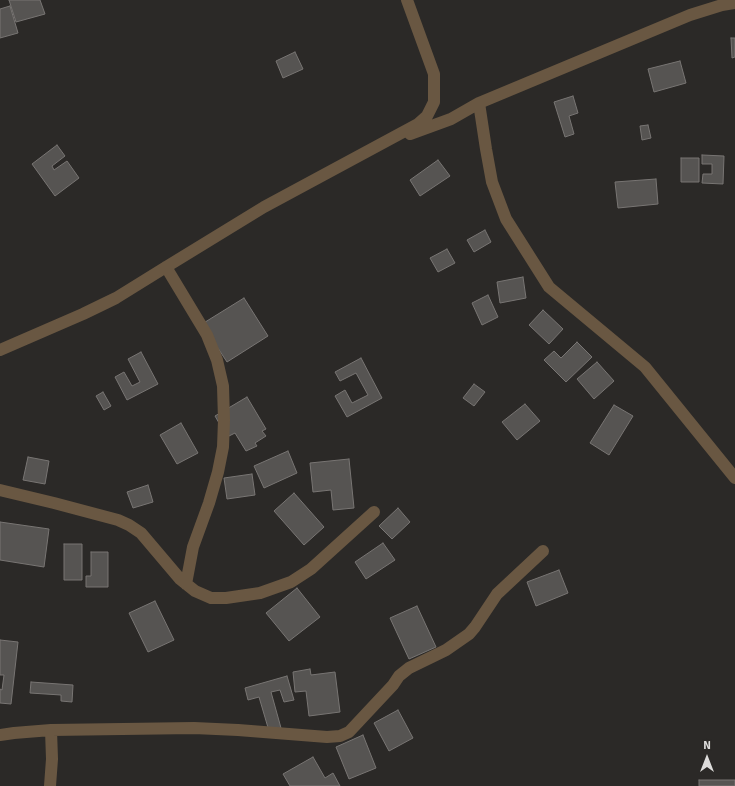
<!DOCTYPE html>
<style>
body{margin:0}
#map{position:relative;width:735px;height:786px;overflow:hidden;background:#2b2927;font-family:Signika,sans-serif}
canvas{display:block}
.north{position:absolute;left:687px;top:738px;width:40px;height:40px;-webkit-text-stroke:3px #2b2927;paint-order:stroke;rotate:0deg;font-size:11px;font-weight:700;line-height:16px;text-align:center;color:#dddcdb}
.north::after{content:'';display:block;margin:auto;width:14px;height:18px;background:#dddcdb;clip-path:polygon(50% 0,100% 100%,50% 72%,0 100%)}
</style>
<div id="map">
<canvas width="735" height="786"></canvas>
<div class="north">N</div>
</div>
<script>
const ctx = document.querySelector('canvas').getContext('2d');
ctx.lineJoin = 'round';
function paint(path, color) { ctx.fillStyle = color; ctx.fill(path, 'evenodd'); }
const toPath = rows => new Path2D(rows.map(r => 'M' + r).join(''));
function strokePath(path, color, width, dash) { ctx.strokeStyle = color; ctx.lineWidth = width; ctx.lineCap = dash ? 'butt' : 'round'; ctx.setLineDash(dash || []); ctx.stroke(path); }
const building = toPath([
 [9,0,40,0,45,14,16,22,9,0],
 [10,6,18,33,0,38,0,9,10,6],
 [731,38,735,38,735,57,732,58,731,38],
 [295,52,303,69,283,78,276,61,295,52],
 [680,61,686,83,654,92,648,69,680,61],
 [573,96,578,113,569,116,574,134,565,137,554,102,573,96],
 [648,125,651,138,642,140,640,126,648,125],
 [57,145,65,156,52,166,54,170,67,161,79,178,55,196,32,164,57,145],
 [702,155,724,156,723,184,702,183,703,174,712,174,712,164,702,164,702,155],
 [681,158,699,158,699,182,681,182,681,158],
 [438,160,450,176,420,196,410,180,438,160],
 [656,179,658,204,618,208,615,182,656,179],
 [485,230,491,242,474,252,467,240,485,230],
 [447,249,455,263,438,272,430,258,447,249],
 [523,277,526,298,500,303,497,282,523,277],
 [488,295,498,317,482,325,472,303,488,295],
 [244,298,268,336,227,362,202,324,244,298],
 [543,310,563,329,549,344,529,325,543,310],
 [577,342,592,357,566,382,544,360,554,351,561,358,577,342],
 [141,352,158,384,127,400,115,377,124,372,132,386,140,382,128,359,141,352],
 [361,358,382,398,347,417,335,396,345,390,352,403,368,395,356,373,340,381,335,372,361,358],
 [597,362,614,381,594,399,577,379,597,362],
 [474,384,485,392,474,406,463,398,474,384],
 [103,392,111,406,104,410,96,396,103,392],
 [247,397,266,429,262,431,266,436,255,443,257,446,246,451,235,433,227,437,215,416,247,397],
 [525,404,540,421,517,440,502,422,525,404],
 [614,405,633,416,609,455,590,443,614,405],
 [181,423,198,453,177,464,160,435,181,423],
 [288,451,297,473,264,488,254,466,288,451],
 [28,457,49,461,45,484,23,480,28,457],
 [349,459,354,508,333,510,331,490,313,492,310,463,349,459],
 [252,474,255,495,227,499,224,478,252,474],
 [148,485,153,502,133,508,127,492,148,485],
 [294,493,324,527,304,545,274,511,294,493],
 [398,508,410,522,392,539,379,526,398,508],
 [0,522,49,529,44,567,0,560,0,522],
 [383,543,395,560,366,579,355,562,383,543],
 [64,544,82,544,82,580,64,580,64,544],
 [91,552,108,552,108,587,86,587,86,576,91,576,91,552],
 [559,570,568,593,536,606,527,582,559,570],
 [297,588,320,617,289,641,266,613,297,588],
 [155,601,174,640,148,652,129,613,155,601],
 [417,606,436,647,409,659,390,618,417,606],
 [0,640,18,642,11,704,0,703,0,689,2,690,4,675,0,675,0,640],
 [310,669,311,675,335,672,340,712,309,716,306,691,295,692,293,672,310,669],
 [287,676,294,700,284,702,280,690,271,692,281,728,269,731,259,697,248,700,245,688,287,676],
 [31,682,73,685,72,702,61,701,61,695,30,693,31,682],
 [398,710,413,738,389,751,374,723,398,710],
 [363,735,376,768,349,779,336,747,363,735],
 [313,757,325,778,333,773,340,786,290,786,283,774,313,757],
 [699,780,735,780,735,786,699,786,699,780]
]);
paint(building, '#565452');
strokePath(building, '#787573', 1);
strokePath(toPath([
 [479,103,486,149,492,182,506,219,549,287,645,367,735,478],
 [410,134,451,119,479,103,690,15,722,5,735,3],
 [166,267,207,335,217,360,223,386,224,420,223,447,218,472,209,503,193,547,186,584],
 [0,350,83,314,116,298,166,267,264,207,418,124,427,116,434,102,434,74,407,0],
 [0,490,54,503,118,520,129,525,141,533,180,579,195,591,211,598,226,598,260,593,291,582,311,569,374,512],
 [0,735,14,733,51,730,194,728,238,730,327,737,340,736,349,732,393,685,399,676,409,668,446,650,469,634,475,627,497,594,543,551],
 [50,786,52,759,51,730]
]), '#695742', 12);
</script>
